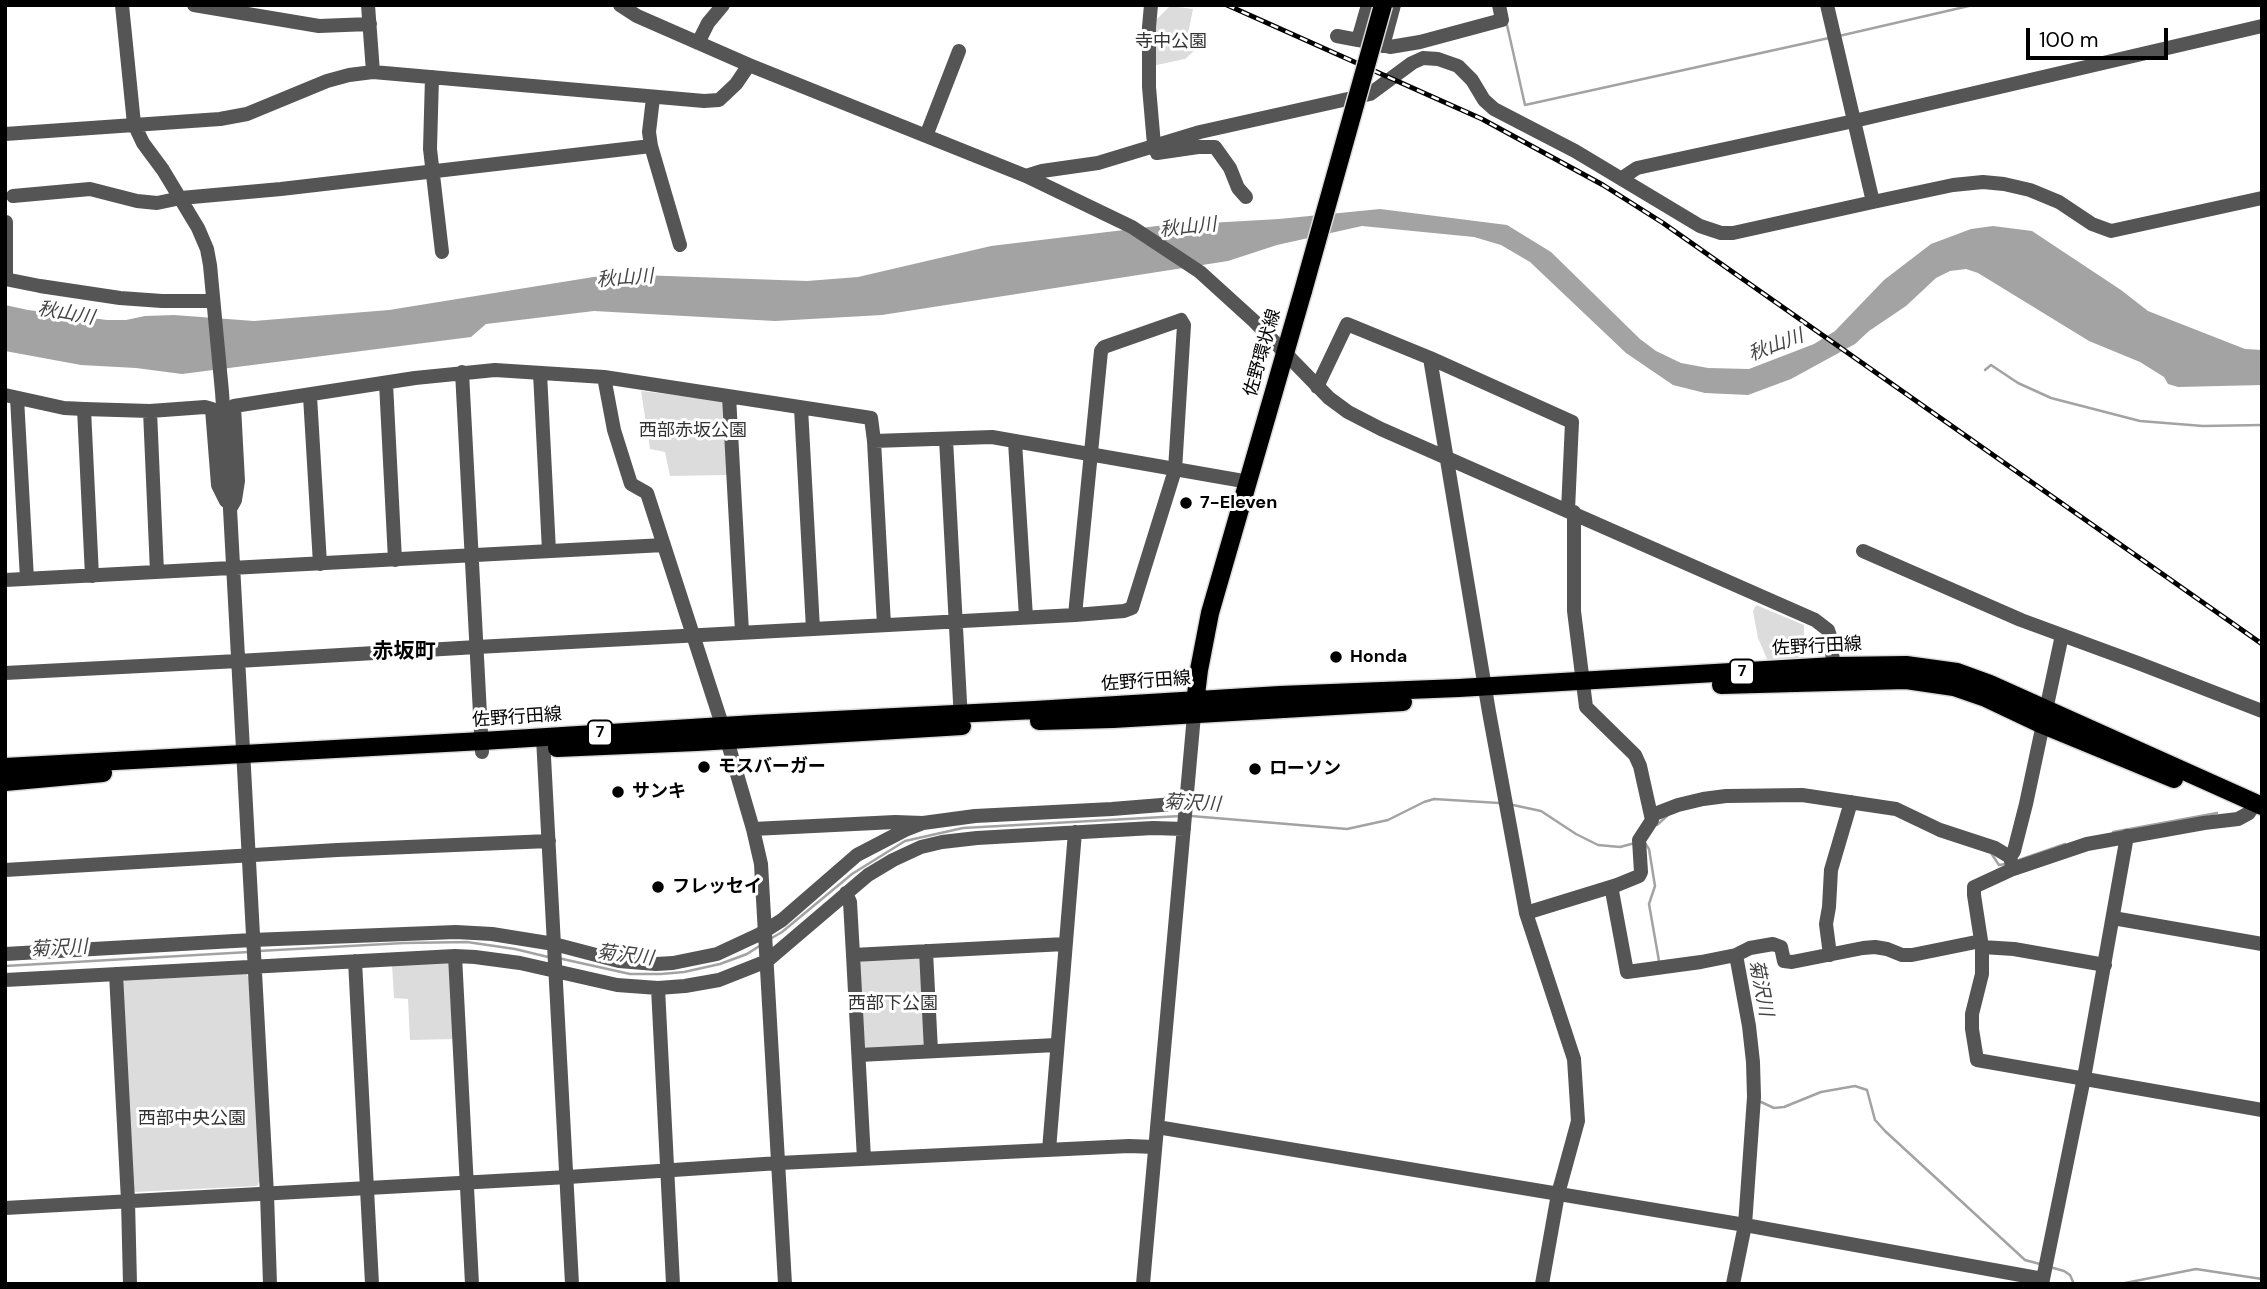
<!DOCTYPE html>
<meta charset="utf-8">
<style>
body{margin:0}
#map{position:relative;width:2267px;height:1289px;overflow:hidden;background:#fff;font-family:"DM Sans",sans-serif}
canvas{display:block}
.frame{position:absolute;inset:0;border:7px solid #000;pointer-events:none}
.scale{position:absolute;left:2026px;top:28px;width:142px;height:32px;box-sizing:border-box;border:4px solid #000;border-top:0;padding-left:9px;font-size:21px;line-height:24px;white-space:nowrap;color:#000;-webkit-text-stroke:5px #fff;paint-order:stroke}
</style>
<div id="map">
<canvas width="2267" height="1289"></canvas>
<div class="frame"></div>
<div class="scale">100 m</div>
</div>
<script>
const ctx = document.querySelector('canvas').getContext('2d');
ctx.lineJoin = 'round';
function paint(path, color) { ctx.fillStyle = color; ctx.fill(path, 'evenodd'); }
const toPath = rows => new Path2D(rows.map(r => 'M' + r).join(''));
function strokePath(path, color, width, dash) { ctx.strokeStyle = color; ctx.lineWidth = width; ctx.lineCap = dash ? 'butt' : 'round'; ctx.setLineDash(dash || []); ctx.stroke(path); }
function drawText(font, color, halo, rows, align = 'center') {
  ctx.font = font + ' "DM Sans","Noto Sans JP",sans-serif'; ctx.lineWidth = 6; ctx.setLineDash([]); ctx.textBaseline = 'middle'; ctx.strokeStyle = halo; ctx.fillStyle = color; for (const [text, x, y, turn = 0] of rows) {
    ctx.save(); ctx.translate(x, y); ctx.rotate((+turn || 0) * Math.PI / 180); ctx.textAlign = isNaN(turn) ? turn : align; if (halo) ctx.strokeText(text, 0, 0); ctx.fillText(text, 0, 0); ctx.restore();
  }
}
paint(toPath([
 [1170,6,1193,9,1188,34,1203,43,1185,59,1152,66,1151,25],
 [641,391,725,401,729,475,670,476,665,452,650,449],
 [1756,605,1804,625,1804,658,1767,659,1758,638,1753,611],
 [920,956,925,1047,868,1050,863,1045,858,965,862,959],
 [446,961,452,965,456,1039,410,1040,408,999,394,998,392,964],
 [245,973,249,978,261,1179,257,1186,135,1192,131,1186,120,984,126,979]
]), '#dcdcdc');
paint(toPath([
 [1380,209,1507,225,1551,252,1640,339,1656,351,1681,363,1708,368,1749,369,1814,344,1835,331,1884,280,1931,244,1971,229,1993,226,2032,231,2121,290,2148,311,2245,349,2262,350,2262,385,2178,387,2168,384,2164,377,2140,362,2089,341,1978,273,1966,269,1950,271,1936,278,1906,306,1869,331,1855,344,1791,379,1748,395,1705,393,1673,385,1626,353,1530,262,1501,245,1474,237,1362,226,1277,245,1228,261,882,315,775,321,594,311,486,324,471,337,182,374,136,368,81,365,5,351,5,305,28,310,107,320,126,320,145,316,174,315,254,321,389,310,612,274,807,281,858,277,991,246,1157,226,1279,219]
]), '#a3a3a3');
strokePath(toPath([
 [1505,25,1507,25,1525,105,1829,38],
 [1839,36,1973,5],
 [1985,370,1991,365,2018,383,2051,398,2140,421,2203,426,2262,425],
 [1513,805,1541,811,1576,834,1598,845,1620,847,1635,843],
 [1191,816,1347,829,1388,820,1424,802,1434,799,1499,803],
 [1657,825,1667,816],
 [2113,832,2217,813],
 [1645,843,1649,849,1655,886,1649,904,1659,961],
 [1991,853,1999,865,2006,864],
 [2019,860,2065,844],
 [770,939,782,932,852,874,905,841,963,828,1181,816],
 [259,951,404,943,467,942,515,949,548,957],
 [558,958,630,974,661,974,684,972,720,964,747,954,761,945],
 [5,966,249,952],
 [1761,1102,1774,1108,1784,1107,1821,1092,1855,1086,1867,1090,1875,1120,1885,1131,2025,1260,2040,1264],
 [2050,1267,2064,1271,2070,1275,2074,1284],
 [2120,1284,2196,1269,2262,1279]
]), '#a3a3a3', 2.5);
const major = toPath([
 [1721,685,1906,680,1954,687,1986,698,2043,725,2174,779],
 [1194,711,1199,670,1210,613,1303,291],
 [1039,721,1113,719,1403,702],
 [557,748,697,742,962,726],
 [5,767,482,741,755,724,1035,710,1280,695,1459,688,1834,666,1906,665,1957,672,1990,684,2262,806],
 [5,782,103,773]
]);
strokePath(major, '#dbdbdb', 21);
strokePath(toPath([
 [122,5,134,124,143,143,163,170,198,228,207,249,210,265,222,392,230,509,267,1194,270,1284],
 [194,5,319,26,370,24],
 [368,5,373,72],
 [620,5,637,16,749,65,1026,176,1132,227,1200,272,1254,321,1329,398,1348,412,1381,429,1815,620,1828,630,1830,636,1835,677],
 [1151,5,1149,27,1149,87,1154,145,1157,153,1198,147,1215,147,1230,168,1238,188,1246,197],
 [1368,5,1358,40,1390,47,1420,42,1502,20,1499,5],
 [1827,5,1873,202],
 [1337,36,1358,40],
 [698,43,708,23,723,5],
 [1383,46,1394,5],
 [432,77,430,149,442,252],
 [653,98,649,132,651,146,680,245],
 [5,134,220,119,247,114,327,81,349,75,373,72,704,101,719,100,736,84,749,65],
 [926,136,959,51],
 [1026,176,1042,171,1098,163,1200,132,1370,94,1412,63,1423,58,1438,59,1458,66,1472,80,1484,100,1494,109,1575,151,1700,226,1721,233,1733,233,1873,202,1953,185,1983,182,2004,184,2030,190,2059,202,2092,224,2111,231,2262,198],
 [1622,178,1637,168,1854,121,2262,26],
 [13,196,90,189,137,201,157,203,181,198,281,189,651,146],
 [5,279,40,286,120,298,162,301,213,301],
 [6,279,6,222],
 [1430,358,1489,712,1526,913,1574,1059,1578,1121,1558,1194,1542,1284],
 [462,372,482,752],
 [540,373,549,551],
 [604,377,871,418,874,441,992,437,1249,482],
 [386,383,395,560],
 [1317,387,1347,324,1430,358,1572,422,1568,510],
 [5,395,64,408,84,409,150,411,205,407,212,409,218,485,226,501],
 [310,396,320,564],
 [729,396,742,632],
 [17,398,27,579],
 [801,408,813,629],
 [84,409,92,576],
 [150,411,157,572],
 [946,439,961,721],
 [874,441,884,625],
 [1015,442,1026,617],
 [230,509,235,500,238,481,234,406,415,378,495,370,604,377,614,430,631,484,647,493,727,740,753,829,761,864,785,1284],
 [1863,551,2021,620,2138,663,2262,711],
 [5,580,664,545],
 [5,673,238,661,477,647,1075,615,1124,611,1132,608,1175,470,1184,325,1181,320,1104,347,1101,351,1075,615],
 [543,738,572,1284],
 [1652,815,1678,805,1703,799,1726,796,1802,795,1896,809,1940,830,1995,848,2010,857,2013,869,1974,887,1974,895,1982,947,1982,974,1972,1014,1972,1029,1977,1060,2262,1110],
 [753,829,895,822,923,823,975,816,1112,809,1186,803],
 [2010,857,2014,851,2026,804,2062,635],
 [2013,869,2087,844,2204,823,2238,819,2249,813,2255,803],
 [5,870,337,850,549,841],
 [1617,885,1613,887,1612,891,1627,972,1701,962,1736,955,1750,948,1773,944,1781,947,1784,961,1792,962,1863,948,1875,947,1887,949,1902,955,1912,955,1981,941],
 [846,893,850,902,853,955,864,1159],
 [1526,913,1617,885,1639,876,1641,872,1639,840,1652,820,1640,766,1635,755,1586,707,1574,611,1574,512],
 [2113,918,2262,944],
 [1982,947,2014,949,2105,965],
 [926,951,931,1051],
 [5,954,252,940,456,932,492,934,554,944,619,961,656,964,673,963,717,954,760,934,782,920,857,855,905,830,923,823],
 [853,955,1065,944],
 [1830,955,1826,924,1829,907,1831,870,1851,802],
 [455,956,472,1284],
 [355,961,372,1284],
 [116,974,128,1201,130,1284],
 [5,980,455,956,475,957,520,963,617,985,658,988,685,986,719,980,767,961,868,875,893,860,921,847,942,842,977,838,1153,828,1184,829],
 [658,988,673,1284],
 [859,1055,1056,1045],
 [1157,1127,1745,1225,2043,1279],
 [1049,1150,1075,832],
 [5,1208,568,1177,779,1163,1129,1146,1155,1147],
 [1143,1284,1194,715],
 [1733,1284,1745,1225,1754,1097,1753,1062,1749,1026,1736,955],
 [2042,1284,2084,1078,2127,836]
]), '#555', 14);
strokePath(major, '#000', 18);
const rail = toPath([
 [1227,5,1482,119,1603,185,1663,223,2262,644]
]);
strokePath(rail, '#000', 5);
strokePath(rail, '#fff', 2.5, [8]);
const majorBridge = toPath([
 [1303,291,1383,5]
]);
strokePath(majorBridge, '#dbdbdb', 21, []);
strokePath(majorBridge, '#000', 18);
for (const [x, y, r, color] of [
 [1186,503,7,"#000"],
 [1336,657,7,"#000"],
 [704,767,7,"#000"],
 [1255,769,7,"#000"],
 [618,792,7,"#000"],
 [658,887,7,"#000"]
]) { const dot = new Path2D(); dot.arc(x, y, r, 0, 2 * Math.PI); ctx.fillStyle = color; ctx.fill(dot); strokePath(dot, '#fff', 2.5); }
for (const [x, y, w] of [
 [1742,672,24],
 [600,733,24]
]) { const box = new Path2D(); box.roundRect(x - w / 2, y - 12.5, w, 25, 5); ctx.fillStyle = '#fff'; ctx.fill(box); strokePath(box, '#000', 2); }
drawText('bold 16px', '#000', null, [
 ["7",1742,672],
 ["7",600,733]
]);
drawText('18px', '#333', '#fff', [
 ["寺中公園",1171,42],
 ["西部赤坂公園",693,431],
 ["西部下公園",893,1004],
 ["西部中央公園",192,1119]
]);
drawText('18px', '#000', '#fff', [
 ["佐野環状線",1263,353,-74],
 ["佐野行田線",1817,647,-3],
 ["佐野行田線",1146,682,-4],
 ["佐野行田線",517,718,-4]
]);
drawText('bold 18px', '#000', '#fff', [
 ["7-Eleven",1200,503],
 ["Honda",1350,657],
 ["モスバーガー",718,767],
 ["ローソン",1269,769],
 ["サンキ",632,792],
 ["フレッセイ",672,887]
], 'left');
drawText('italic 19px', '#444', '#fff', [
 ["秋山川",1188,228,-6],
 ["秋山川",625,279,-4],
 ["秋山川",66,314,10],
 ["秋山川",1776,346,-21],
 ["菊沢川",1192,804,3],
 ["菊沢川",59,949,-3],
 ["菊沢川",625,956,7],
 ["菊沢川",1760,988,79]
]);
drawText('bold 21px', '#000', '#fff', [
 ["赤坂町",404,652]
]);
</script>
